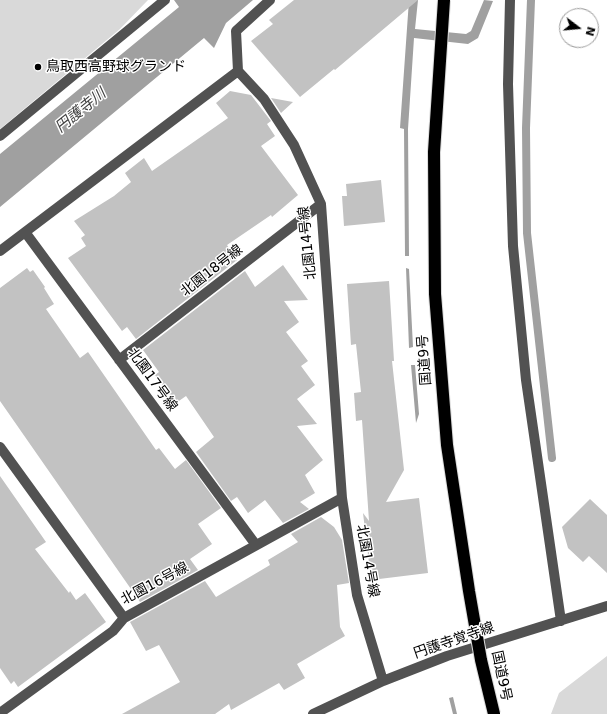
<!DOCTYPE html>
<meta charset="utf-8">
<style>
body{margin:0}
#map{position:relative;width:607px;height:714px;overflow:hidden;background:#fff;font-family:"DejaVu Sans",sans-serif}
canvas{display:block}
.north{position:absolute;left:559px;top:8px;width:40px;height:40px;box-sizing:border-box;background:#fff;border:1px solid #999;border-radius:50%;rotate:106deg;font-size:11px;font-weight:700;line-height:16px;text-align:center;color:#000}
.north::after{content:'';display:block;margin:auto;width:14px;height:18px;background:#000;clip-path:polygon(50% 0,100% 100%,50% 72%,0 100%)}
</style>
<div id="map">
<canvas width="607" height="714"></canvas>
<div class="north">N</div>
</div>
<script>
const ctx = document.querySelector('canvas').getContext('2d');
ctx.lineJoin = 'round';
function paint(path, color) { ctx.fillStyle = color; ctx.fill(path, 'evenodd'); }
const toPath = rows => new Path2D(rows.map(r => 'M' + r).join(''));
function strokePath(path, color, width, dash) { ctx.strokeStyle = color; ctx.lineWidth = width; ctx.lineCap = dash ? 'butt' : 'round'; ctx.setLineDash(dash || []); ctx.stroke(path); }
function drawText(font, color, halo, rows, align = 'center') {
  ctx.font = font + ' "DejaVu Sans","Noto Sans JP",sans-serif'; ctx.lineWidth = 3; ctx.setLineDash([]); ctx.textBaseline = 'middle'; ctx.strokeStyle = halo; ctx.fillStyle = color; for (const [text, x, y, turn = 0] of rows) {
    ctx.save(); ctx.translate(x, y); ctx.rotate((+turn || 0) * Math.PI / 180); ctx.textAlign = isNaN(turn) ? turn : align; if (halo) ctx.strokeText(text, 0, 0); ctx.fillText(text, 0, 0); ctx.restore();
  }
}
paint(toPath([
 [0,0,148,0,120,29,0,129],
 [607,656,607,714,551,714,559,693]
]), '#d9d9d9');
paint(toPath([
 [174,0,253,0,226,23,214,48,204,38,0,207,0,154,179,7],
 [409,0,418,0,415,29,466,34,471,31,484,0,493,1,478,38,468,44,414,38,408,129,409,256,405,256,404,129,400,128],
 [406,268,409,269,413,347,409,348],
 [411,365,415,365,419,414,416,423],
 [453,697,457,714,453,714,449,698]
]), '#a0a0a0');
strokePath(toPath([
 [531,0,526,128,527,233,552,458]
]), '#a0a0a0', 8);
paint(toPath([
 [294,0,418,0,335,70,334,69,300,97,251,41,273,24,269,20],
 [230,91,251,95,271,121,267,124,275,136,261,146,298,195,272,217,271,215,227,245,237,260,136,339,127,327,122,331,68,258,86,246,81,238,85,235,74,221,114,196,131,182,125,173,144,158,152,171,228,118,216,103],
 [271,98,293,102,281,113],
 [381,180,385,222,344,226,342,196,347,196,346,184],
 [283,265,308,300,284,301,299,322,286,332,308,361,301,366,315,385,297,399,317,424,297,426,323,460,305,475,315,493,300,502,309,509,283,523,265,500,248,513,237,497,231,501,196,452,214,437,186,396,176,403,155,375,159,372,143,350,245,271,255,287],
 [27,268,30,272,33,270,45,287,44,288,54,304,46,309,80,358,88,352,156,450,159,448,175,469,186,460,221,508,198,524,212,544,190,559,198,570,140,602,0,401,0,288],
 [389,281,394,361,392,361,404,470,386,502,419,498,428,573,371,580,363,513,369,521,362,420,356,421,354,393,361,392,356,344,351,345,347,284],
 [0,476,46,542,35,549,69,593,70,591,76,600,85,593,106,622,18,687,14,681,11,684,0,668],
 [590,499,607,515,607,573,589,556,583,562,568,548,562,527],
 [321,517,334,527,342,540,349,583,337,585,340,627,345,636,297,664,305,678,284,690,279,683,231,710,229,704,215,714,122,714,180,682,159,645,146,651,130,622,205,581,216,597,270,565,268,560,298,542,291,534]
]), '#c2c2c2');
strokePath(toPath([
 [510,0,508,84,513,246,526,380,561,621],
 [238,71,236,31,270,0],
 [0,136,165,0],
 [25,232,256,545],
 [0,251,238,71,264,99,294,145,321,204,342,498,357,595,383,681],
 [119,360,321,204],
 [0,447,124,618,342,498],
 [0,713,113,631,124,618],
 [313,714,383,681,447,656,607,606]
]), '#525252', 10);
const highwayBridge = toPath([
 [444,0,434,152,435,294,447,445,469,591,481,660,494,714]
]);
strokePath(highwayBridge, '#dbdbdb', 14, []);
strokePath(highwayBridge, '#000', 12);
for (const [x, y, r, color] of [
 [38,67,4,"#000"]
]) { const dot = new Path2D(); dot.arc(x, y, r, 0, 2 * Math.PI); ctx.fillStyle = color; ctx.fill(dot); strokePath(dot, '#fff', 1.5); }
drawText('14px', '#000', '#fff', [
 ["鳥取西高野球グランド",46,67]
], 'left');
drawText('14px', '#000', '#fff', [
 ["北園14号線",308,243,-96],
 ["北園18号線",212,271,-38],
 ["国道9号",425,360,-94],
 ["北園17号線",152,380,54],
 ["北園14号線",367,561,80],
 ["北園16号線",155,584,-28],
 ["円護寺覚寺線",454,641,-19],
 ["国道9号",501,676,78]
]);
drawText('italic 15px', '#414141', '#fff', [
 ["円護寺川",81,111,-39]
]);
</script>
